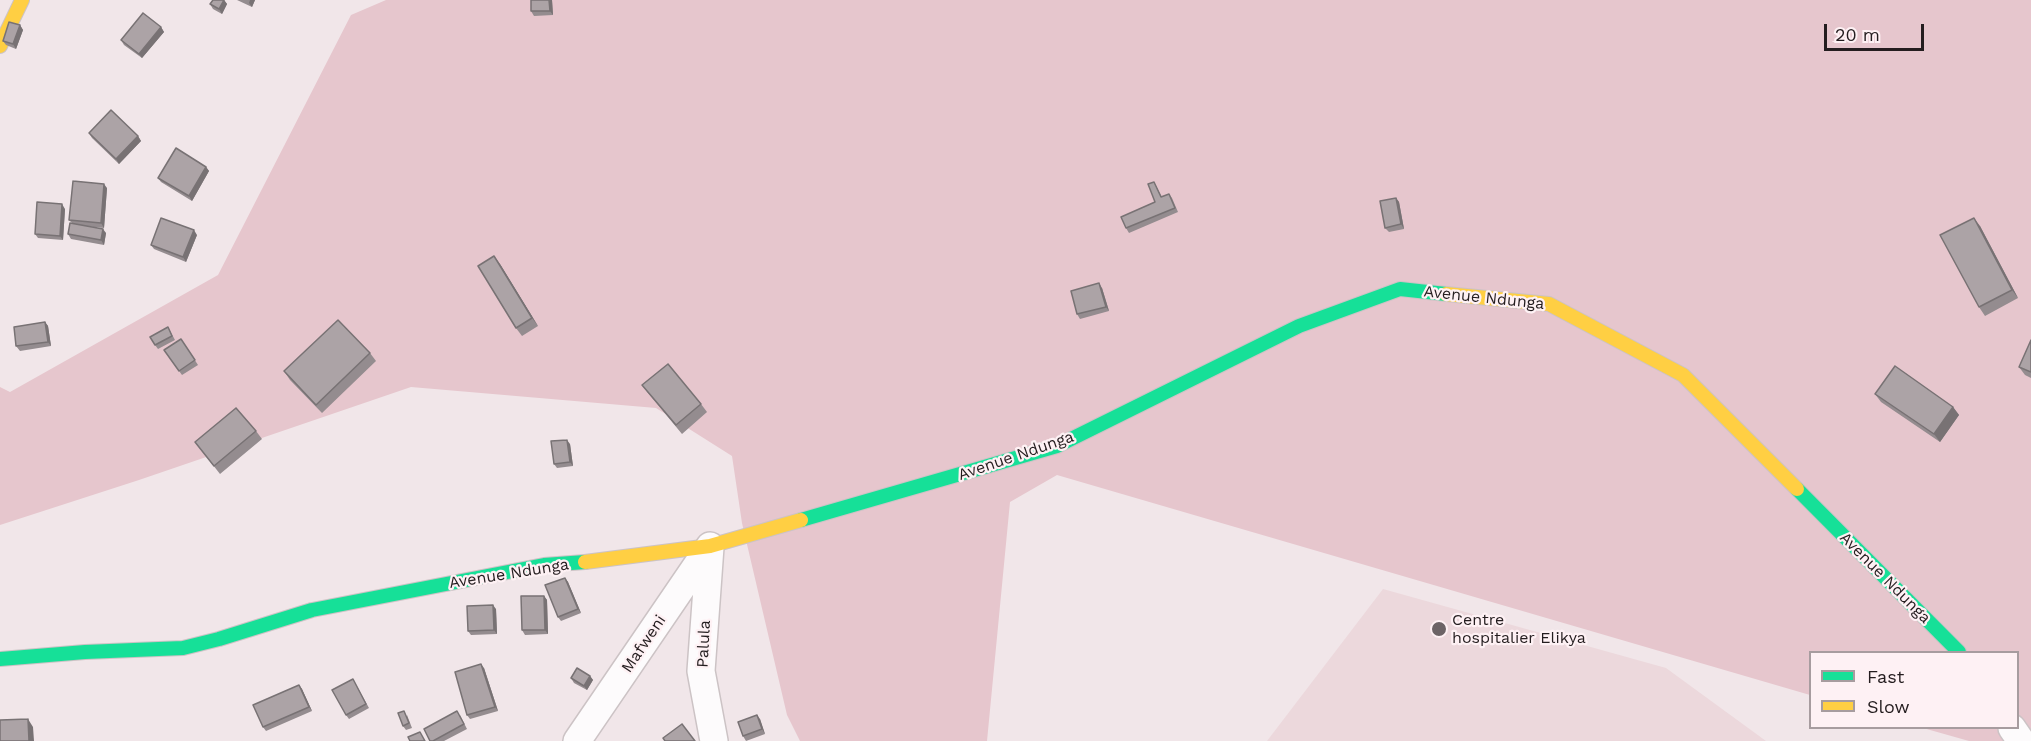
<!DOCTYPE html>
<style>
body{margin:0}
#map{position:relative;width:2031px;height:741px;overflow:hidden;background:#f1e6e9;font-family:"Work Sans",sans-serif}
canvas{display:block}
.legend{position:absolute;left:1809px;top:651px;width:210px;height:78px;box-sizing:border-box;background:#fef1f4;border:2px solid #a79c9f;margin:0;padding:8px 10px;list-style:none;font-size:18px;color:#241d1f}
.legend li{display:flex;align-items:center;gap:12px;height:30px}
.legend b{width:30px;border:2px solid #a79c9f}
.scale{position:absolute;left:1824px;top:24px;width:100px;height:27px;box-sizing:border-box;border:3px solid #241d1f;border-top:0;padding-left:8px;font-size:18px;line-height:21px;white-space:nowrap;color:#241d1f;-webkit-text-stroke:4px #fef1f4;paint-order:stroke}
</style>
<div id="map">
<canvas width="2031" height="741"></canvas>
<ul class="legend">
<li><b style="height:8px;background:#16e098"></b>Fast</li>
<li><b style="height:8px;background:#ffcf43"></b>Slow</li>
</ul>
<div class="scale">20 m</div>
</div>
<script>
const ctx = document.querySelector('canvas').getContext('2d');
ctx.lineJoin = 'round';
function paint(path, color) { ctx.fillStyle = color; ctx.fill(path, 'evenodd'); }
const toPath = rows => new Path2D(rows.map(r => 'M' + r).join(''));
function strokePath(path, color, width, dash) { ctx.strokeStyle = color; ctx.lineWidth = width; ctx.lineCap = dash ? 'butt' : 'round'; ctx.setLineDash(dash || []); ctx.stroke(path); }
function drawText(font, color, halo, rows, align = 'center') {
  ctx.font = font + ' "Work Sans",sans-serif'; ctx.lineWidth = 4.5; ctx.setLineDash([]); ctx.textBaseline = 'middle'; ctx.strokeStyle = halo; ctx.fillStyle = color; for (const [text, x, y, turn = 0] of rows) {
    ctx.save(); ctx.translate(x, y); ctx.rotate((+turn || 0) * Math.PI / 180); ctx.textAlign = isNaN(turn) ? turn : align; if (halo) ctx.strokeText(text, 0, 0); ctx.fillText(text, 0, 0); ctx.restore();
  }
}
paint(toPath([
 [1383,589,1666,668,1766,741,1267,741]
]), '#ecd8dc');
paint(toPath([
 [386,0,2031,0,2031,741,1969,741,1923,728,2018,728,2018,652,1810,652,1810,695,1057,475,1010,502,987,741,800,741,787,715,742,523,732,456,656,408,411,387,139,480,0,525,0,387,10,392,218,275,351,15]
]), '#e6c6cd');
const street = toPath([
 [710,547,701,671,714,741],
 [2012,728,2021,741],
 [577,741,710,546]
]);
const fast = toPath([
 [1797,489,1959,652],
 [801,520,1057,446,1299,326,1400,289,1446,294],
 [0,659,85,652,183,648,219,639,312,610,544,565,585,562]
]);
const slow = toPath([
 [0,46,22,0],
 [1446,294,1549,304,1683,375,1797,489],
 [585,562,710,546,801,520]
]);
strokePath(street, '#ccc3c5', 30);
strokePath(fast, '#ccc3c5', 16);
strokePath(slow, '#ccc3c5', 16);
strokePath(street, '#fdfbfc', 27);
strokePath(fast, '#16e098', 14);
strokePath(slow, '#ffcf43', 14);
paint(toPath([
 [213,0,224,0,227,4,222,14,213,9,210,4],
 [237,0,255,0,252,7],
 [552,0,553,15,534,16,531,11],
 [20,25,23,30,16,49,6,45,3,41],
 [161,27,164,32,142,58,124,45,121,40],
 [89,133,138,136,141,141,119,164,92,138],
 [206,167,209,171,192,201,161,182,158,178],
 [1154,182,1162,197,1169,194,1172,198,1178,212,1129,233,1126,228,1155,202],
 [107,188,104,228,84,226,106,233,104,245,71,239,68,234,72,223,69,220],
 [1396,198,1399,202,1404,229,1389,232,1385,228],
 [65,209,63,240,38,238,35,234],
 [1980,226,2018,298,1985,316,1979,307],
 [197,235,186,262,154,249,151,245],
 [500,264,538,326,522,336,516,328],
 [1102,288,1109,311,1080,319,1077,314],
 [45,322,48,326,51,346,20,351,16,346],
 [168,327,175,340,158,349,155,345],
 [181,339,198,365,182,375,164,350],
 [2031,340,2031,378,2025,375,2019,367],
 [370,353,376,361,322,413,290,380,284,371],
 [642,385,701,404,707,412,682,434,648,393],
 [1875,394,1953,407,1959,415,1940,442,1881,402],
 [256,431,262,439,220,474,195,442],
 [570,444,573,466,557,468,554,464],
 [565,578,568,582,581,613,561,621,558,617],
 [544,596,547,600,548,634,525,635,522,630],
 [496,609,497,634,471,635,468,631],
 [484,668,498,711,470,719,467,715],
 [590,676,593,680,587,690,574,683,571,678],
 [353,679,369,708,349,719,346,715],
 [299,685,302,689,312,711,266,731,263,727],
 [407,715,412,728,406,730,403,726],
 [460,715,467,729,444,741,430,741],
 [760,719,765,734,746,741,743,736]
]), '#948c8f');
paint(toPath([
 [224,0,227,4,222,14,219,9],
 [250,0,255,0,252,7,249,3],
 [549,0,552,0,553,15,550,11],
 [20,25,23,30,16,49,13,44],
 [161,27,164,32,142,58,139,54],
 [138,136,141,141,119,164,116,159],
 [206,167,209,171,192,201,189,196],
 [104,184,107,188,104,228,101,223],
 [1396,198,1399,202,1404,229,1401,224],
 [62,204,65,209,63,240,60,236],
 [1974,218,1980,226,2018,298,2012,290],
 [103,229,106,233,104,245,101,240],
 [194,230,197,235,186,262,183,257],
 [494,256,500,264,538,326,532,318],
 [1099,283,1102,288,1109,311,1106,307],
 [45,322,48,326,51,346,48,342],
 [1953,407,1959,415,1940,442,1934,434],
 [567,440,570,444,573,466,570,462],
 [565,578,568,582,581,613,578,609],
 [544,596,547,600,548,634,545,630],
 [493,605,496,609,497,634,494,630],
 [481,664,484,668,498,711,495,707],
 [590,676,593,680,587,690,584,686],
 [299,685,302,689,312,711,309,707],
 [757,715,760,719,765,734,762,729],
 [28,719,33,727,34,741,29,741]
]), '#787274');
const building = toPath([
 [213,0,224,0,219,9,210,4,213,0],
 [531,0,549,0,550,11,531,11,531,0],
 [143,13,161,27,139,54,121,40,143,13],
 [9,22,20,25,13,44,3,41,9,22],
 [111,110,138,136,116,159,89,133,111,110],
 [176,148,206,167,189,196,158,178,176,148],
 [73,181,104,184,101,223,69,220,73,181],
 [1154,182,1161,197,1169,194,1175,208,1126,228,1121,217,1155,202,1148,184,1154,182],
 [1396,198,1401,224,1385,228,1380,201,1396,198],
 [37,202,62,204,60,236,35,234,37,202],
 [161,218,194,230,183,257,151,245,161,218],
 [1974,218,2012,290,1979,307,1940,235,1974,218],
 [70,223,103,229,101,240,68,234,70,223],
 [494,256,532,318,516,328,478,266,494,256],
 [1099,283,1106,307,1077,314,1071,291,1099,283],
 [338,320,370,353,316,405,284,371,338,320],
 [45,322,48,342,16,346,14,327,45,322],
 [168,327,172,336,155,345,150,337,168,327],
 [181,339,195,360,179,371,164,350,181,339],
 [2031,340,2031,372,2019,367,2031,340],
 [668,364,701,404,676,425,642,385,668,364],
 [1895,366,1953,407,1934,434,1875,394,1895,366],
 [236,408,256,431,214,466,195,442,236,408],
 [567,440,570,462,554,464,551,441,567,440],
 [565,578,578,609,558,617,545,585,565,578],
 [521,596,544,596,545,630,522,630,521,596],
 [493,605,494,630,468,631,467,606,493,605],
 [481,664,495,707,467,715,455,672,481,664],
 [577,668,590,676,584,686,571,678,577,668],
 [353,679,366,704,346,715,332,690,353,679],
 [299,685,309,707,263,727,253,705,299,685],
 [404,711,409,723,403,726,398,713,404,711],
 [457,711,464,724,433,741,430,741,424,729,457,711],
 [757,715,762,729,743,736,738,722,757,715],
 [28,719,29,741,0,741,0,720,28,719],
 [682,724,695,741,665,741,663,738,682,724],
 [420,732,425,741,410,741,408,737,420,732]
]);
paint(building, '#aca3a6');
strokePath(building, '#787274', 1.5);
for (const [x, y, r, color] of [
 [1439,629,8,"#6c6366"]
]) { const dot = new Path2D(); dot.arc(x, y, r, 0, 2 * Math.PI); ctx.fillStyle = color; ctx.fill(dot); strokePath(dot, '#fef1f4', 2); }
drawText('16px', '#241d1f', '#fef1f4', [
 ["Avenue Ndunga",1484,298,6],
 ["Avenue Ndunga",1016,456,-19],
 ["Avenue Ndunga",509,574,-9],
 ["Avenue Ndunga",1885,578,45],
 ["Mafweni",644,644,-56],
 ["Palula",704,644,-87]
]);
drawText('16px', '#241d1f', '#fef1f4', [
 ["Centre",1452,620],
 ["hospitalier Elikya",1452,638]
], 'left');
</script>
